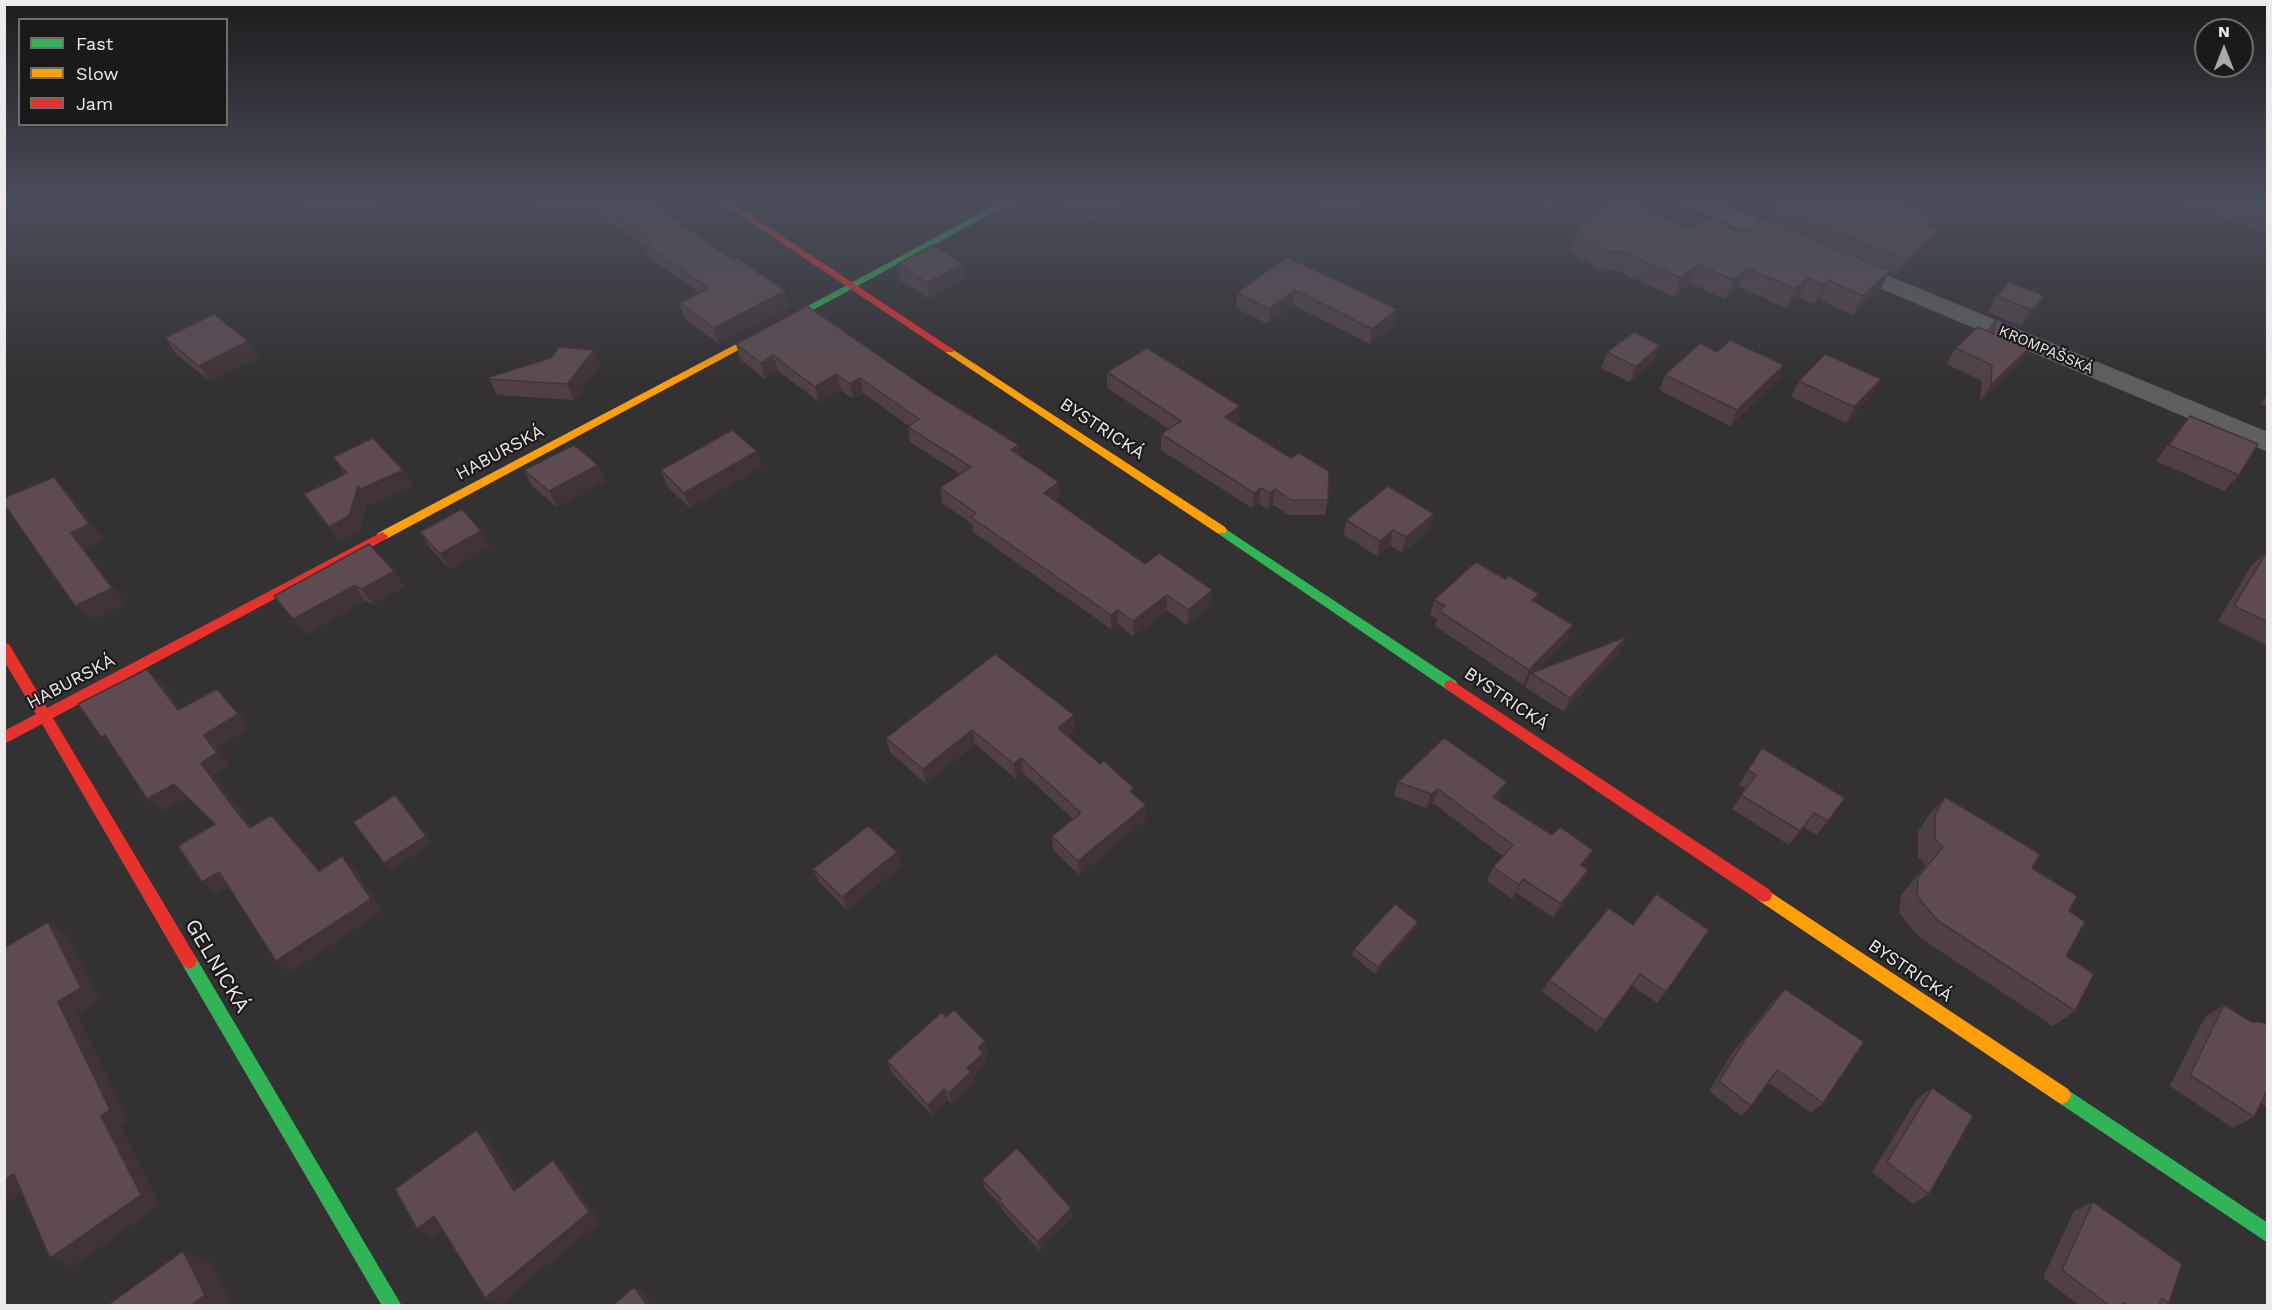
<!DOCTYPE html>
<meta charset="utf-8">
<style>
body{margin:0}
#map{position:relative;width:2272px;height:1310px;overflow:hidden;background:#343133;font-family:"Work Sans",sans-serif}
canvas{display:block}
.frame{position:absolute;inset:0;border:6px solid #edeaed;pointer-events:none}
.legend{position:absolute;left:18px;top:18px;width:210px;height:108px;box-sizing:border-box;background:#1b191a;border:2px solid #6f6d6e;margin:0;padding:8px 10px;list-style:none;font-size:18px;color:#edeaed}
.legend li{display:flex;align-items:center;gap:12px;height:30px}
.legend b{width:30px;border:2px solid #6f6d6e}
.north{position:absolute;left:2194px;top:18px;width:60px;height:60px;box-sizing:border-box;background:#1b191a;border:2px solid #6f6d6e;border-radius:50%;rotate:0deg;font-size:16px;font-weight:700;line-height:24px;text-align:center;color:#edeaed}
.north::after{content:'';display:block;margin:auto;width:21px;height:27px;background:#aca9ac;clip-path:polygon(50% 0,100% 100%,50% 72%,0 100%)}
</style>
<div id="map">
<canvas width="2272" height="1310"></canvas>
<div class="frame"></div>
<ul class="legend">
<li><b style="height:8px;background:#30b455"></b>Fast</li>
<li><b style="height:8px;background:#ff9f0a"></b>Slow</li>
<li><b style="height:8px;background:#e5322d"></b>Jam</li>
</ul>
<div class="north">N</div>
</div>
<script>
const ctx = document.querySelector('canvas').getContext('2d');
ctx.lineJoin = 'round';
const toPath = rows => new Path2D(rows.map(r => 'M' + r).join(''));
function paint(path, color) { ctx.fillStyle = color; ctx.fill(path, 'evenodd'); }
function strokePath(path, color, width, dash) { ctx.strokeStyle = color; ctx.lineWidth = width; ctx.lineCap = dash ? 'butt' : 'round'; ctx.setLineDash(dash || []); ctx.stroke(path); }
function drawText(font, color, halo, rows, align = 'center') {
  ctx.font = font + ' "Work Sans",sans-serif'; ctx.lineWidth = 4.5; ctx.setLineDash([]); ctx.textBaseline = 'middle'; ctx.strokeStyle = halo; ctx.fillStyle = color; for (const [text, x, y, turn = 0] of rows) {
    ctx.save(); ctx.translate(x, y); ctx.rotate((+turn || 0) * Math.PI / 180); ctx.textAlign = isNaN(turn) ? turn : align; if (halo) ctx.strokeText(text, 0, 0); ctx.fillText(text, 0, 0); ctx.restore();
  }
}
paint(toPath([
 [1681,200,1713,200,1805,239,1808,244,1805,249,1796,251,1787,249,1684,205,1681,200],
 [1843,257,2268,432,2268,452,1834,269,1831,264,1834,259,1843,257]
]), '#5f5f5f');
paint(toPath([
 [1005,200,1017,200,746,346,738,346,737,344,1005,200],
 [1221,526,1456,681,1458,685,1456,689,1446,689,1217,533,1215,530,1217,527,1221,526],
 [189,953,195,956,402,1306,382,1306,183,966,181,961,183,956,189,953],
 [2062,1086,2268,1223,2268,1243,2056,1101,2053,1095,2056,1089,2062,1086]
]), '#30b455');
paint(toPath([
 [742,341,746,342,746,346,386,539,382,540,376,536,378,533,742,341],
 [949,347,1225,527,1227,530,1225,533,1217,533,945,352,945,348,949,347],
 [1764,888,2068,1089,2071,1095,2068,1101,2062,1104,2056,1101,1758,900,1756,895,1758,890,1764,888]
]), '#ff9f0a');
paint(toPath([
 [717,200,728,200,954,350,953,352,945,352,717,200],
 [382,532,388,536,386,539,53,718,195,956,197,961,195,966,189,969,183,966,42,724,4,744,4,731,36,714,4,661,4,643,9,644,47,708,382,532],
 [1451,680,1770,890,1772,895,1770,900,1764,902,1758,900,1446,689,1444,685,1446,681,1451,680]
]), '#e5322d');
paint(toPath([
 [302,200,392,200,343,220,337,215,322,221],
 [528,200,645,200,789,306,718,343,684,318,680,303,700,293,649,258,645,247,588,207,556,222],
 [1062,200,1132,200,1095,221,1062,204],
 [1312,200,1372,200,1346,217],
 [1533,200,1562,200,1551,208],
 [1764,200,1890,200,1933,216,1927,226,1937,230,1929,245,1897,274,1890,271,1880,290,1853,315,1819,299,1814,304,1799,297,1786,308,1739,287,1725,299,1690,283,1674,297,1618,271,1604,271,1570,252,1576,233,1691,231,1745,234,1771,222,1778,206],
 [2175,200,2268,200,2268,234],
 [1287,257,1394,325,1370,344,1293,305,1268,324,1236,308,1237,293],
 [898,264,963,264,965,279,929,299,900,280],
 [1997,296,2035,312,2021,326,1987,312],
 [807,306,1020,456,1060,497,1055,501,1145,564,1211,605,1187,625,1167,610,1133,636,1118,624,1111,629,973,532,972,524,942,503,940,488,960,474,910,442,908,427,909,426,863,393,853,399,841,390,819,402,778,371,765,379,740,359,736,344],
 [1995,319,2010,335,2022,360,1980,401,1982,381,1946,364,1956,348,1987,331],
 [165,338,248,341,259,357,210,381,176,354],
 [594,350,600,366,574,400,497,395,489,379],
 [1607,352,1654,361,1630,382,1601,368],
 [1717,352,1784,365,1776,381,1730,426,1659,390,1665,375],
 [1107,372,1239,422,1236,424,1328,500,1325,515,1289,515,1273,505,1268,509,1259,503,1252,508,1161,450,1161,434,1169,429,1107,388],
 [1881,379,1872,394,1846,423,1791,397,1799,381],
 [2268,394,2268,407,2261,404],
 [2190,416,2239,475,2224,491,2156,461,2177,432],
 [333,457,403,470,413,485,371,505,368,501,360,532,340,542,304,494,345,475],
 [598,465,605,481,557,507,532,486,524,470],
 [762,467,690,508,667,486,661,470],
 [1346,520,1430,529,1402,553,1390,545,1377,556,1344,535],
 [481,531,490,547,450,569,430,548,420,532],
 [2267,551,2268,551,2268,646,2218,621,2251,566],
 [394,571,404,587,373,604,365,601,306,635,274,596],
 [1505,579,1539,594,1536,602,1567,640,1537,670,1626,637,1620,652,1564,712,1525,687,1528,680,1523,685,1435,626,1437,619,1430,615,1434,600],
 [995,654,1075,730,1067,736,1134,794,1146,819,1079,875,1053,850,1052,836,1073,819,1023,773,1016,779,975,744,926,784,890,752,886,738],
 [1762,748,1828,821,1817,835,1803,827,1789,845,1732,809,1746,789,1739,785],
 [1398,782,1507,782,1501,796,1498,800,1552,835,1593,850,1583,867,1581,884,1553,917,1516,893,1512,899,1487,881,1493,867,1503,856,1433,803,1426,808,1394,796],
 [1945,797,2032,868,2069,911,2066,956,2075,1011,2053,1026,1919,937,1899,913,1901,895,1926,865,1918,857,1918,832,1928,816],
 [897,852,901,866,847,910,819,882,813,869],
 [1418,922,1415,929,1375,974,1352,955,1354,949],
 [1633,925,1666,992,1657,1003,1632,986,1597,1032,1542,992,1549,980],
 [1785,989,1823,1103,1811,1113,1769,1083,1751,1106,1741,1116,1709,1091,1733,1052,1774,1000],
 [2224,1005,2252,1022,2268,1026,2268,1106,2267,1107,2261,1103,2254,1117,2233,1128,2170,1086,2205,1017],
 [946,1017,985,1041,988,1053,984,1057,986,1065,973,1077,974,1083,952,1104,948,1100,932,1115,891,1072,887,1061],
 [1932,1088,1929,1194,1913,1204,1872,1172,1917,1099],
 [982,1180,1073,1217,1040,1251,1002,1210,1001,1206,985,1189],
 [2093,1202,2169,1303,2161,1305,2079,1305,2043,1278,2074,1211]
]), '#504046');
paint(toPath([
 [326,200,329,200,337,215,322,221,313,205],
 [345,200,392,200,343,220,335,204],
 [566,200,586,200,588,207,556,222,550,208],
 [1104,200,1132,200,1095,221,1094,206],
 [1350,200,1372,200,1346,217,1348,202],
 [1553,200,1562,200,1551,208],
 [1933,216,1925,231,1924,225],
 [1937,230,1929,245,1897,274,1905,260],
 [963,264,965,279,929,299,927,283],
 [1698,264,1690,283,1674,297,1681,278],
 [1747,268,1739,287,1725,299,1733,280],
 [1890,271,1880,290,1853,315,1863,296],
 [1808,278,1799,297,1786,308,1795,289],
 [1828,280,1819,299,1814,304,1824,285],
 [1295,290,1293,305,1268,324,1269,309],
 [785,291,789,306,718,343,714,328],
 [2045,296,2035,312,2021,326,2031,310],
 [1397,309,1394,325,1370,344,1372,329],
 [248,341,259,357,210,381,199,366],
 [2033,344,2022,360,1980,401,1991,385],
 [1660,345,1654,361,1630,382,1636,367],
 [594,350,600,366,574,400,567,384],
 [773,355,778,371,765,379,761,363],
 [1784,365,1776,381,1730,426,1737,410],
 [837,374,841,390,819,402,815,387],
 [860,378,863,393,853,399,850,384],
 [1881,379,1872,394,1846,423,1854,407],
 [1240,406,1239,422,1224,433,1225,417],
 [1019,445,1020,460,1011,450],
 [757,451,762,467,690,508,684,493],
 [598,465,605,481,557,507,549,491],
 [403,470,413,485,371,505,361,489],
 [54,477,68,492,104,540,85,549,126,604,91,621,75,606,71,533],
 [1059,482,1060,497,1045,508,1044,493],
 [358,486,368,501,360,532,340,542,329,527],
 [1261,488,1259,503,1252,508,1254,493],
 [1275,489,1273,505,1268,509,1270,493],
 [1434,514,1430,529,1402,553,1406,537],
 [1393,530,1390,545,1377,556,1380,541],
 [481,531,490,547,450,569,440,554],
 [394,571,404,587,373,604,362,589],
 [354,586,365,601,306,635,293,619],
 [1212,590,1211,605,1187,625,1188,610],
 [1539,594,1533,610,1532,600],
 [1167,595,1167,610,1133,636,1133,621],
 [1118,610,1118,624,1111,629,1111,615],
 [1573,625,1567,640,1533,675,1531,673,1528,680,1523,685,1529,670],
 [1626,637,1620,652,1564,712,1570,698],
 [147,669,161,682,191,724,178,710],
 [217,689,230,702,250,728,217,748,230,766,214,776,250,824,264,841,250,828,236,811,201,763,204,735],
 [1074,715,1075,730,1059,742,1058,728],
 [972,730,975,744,926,784,923,769],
 [105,735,116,751,101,737],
 [1021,758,1023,773,1016,779,1014,764],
 [1507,782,1501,796,1487,811,1493,797],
 [174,784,188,797,161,812,147,799],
 [1438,789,1433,803,1426,808,1431,794],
 [395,795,432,843,391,870,384,863],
 [1146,805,1146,819,1079,875,1078,861],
 [271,815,284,828,331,883,319,871],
 [1593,850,1586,864,1573,878,1581,865],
 [897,852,901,866,847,910,842,897],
 [342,856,354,868,383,911,290,973,276,961],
 [1588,870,1581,884,1553,917,1561,904],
 [219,872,234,884,217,894,202,882],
 [1523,879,1516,893,1512,899,1519,885],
 [48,922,67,935,100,1000,77,1014,129,1121,121,1126,160,1205,72,1267,50,1258,58,1002],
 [1418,922,1415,929,1375,974,1378,967],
 [985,1041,988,1053,984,1057,986,1065,973,1077,974,1083,952,1104,949,1093,967,1068,978,1048],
 [944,1089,948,1100,932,1115,928,1105],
 [477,1130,490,1141,526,1200,514,1191],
 [553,1160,564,1170,600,1222,499,1305,485,1298],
 [14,1174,36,1184,4,1205,4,1180],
 [1071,1208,1073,1217,1040,1251,1038,1242],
 [434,1216,448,1225,431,1238,417,1229],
 [183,1251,212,1263,233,1305,191,1305],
 [634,1287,645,1295,652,1305,647,1305]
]), '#413439');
const building = toPath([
 [309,200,326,200,313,205,309,200],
 [330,200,345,200,335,204,330,200],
 [541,200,566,200,550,208,541,200],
 [594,200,645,200,734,260,737,258,785,291,714,328,680,303,709,288,644,244,651,240,594,200],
 [1084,200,1104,200,1094,206,1084,200],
 [1617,200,1623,200,1691,231,1707,218,1745,234,1762,218,1890,271,1863,296,1828,280,1824,285,1808,278,1795,289,1747,268,1733,280,1698,264,1681,278,1624,252,1611,252,1576,233,1617,200],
 [1784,200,1890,200,1933,216,1924,225,1937,230,1905,260,1777,207,1784,200],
 [2228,200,2268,200,2268,214,2228,200],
 [933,245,963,264,927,283,898,264,933,245],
 [1287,257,1397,309,1372,329,1295,290,1269,309,1237,293,1287,257],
 [2009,282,2045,296,2031,310,1997,296,2009,282],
 [807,306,929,390,1019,445,1011,450,1059,482,1044,493,1145,564,1159,553,1212,590,1188,610,1167,595,1133,621,1118,610,1111,615,971,517,976,513,940,488,971,467,908,427,919,419,860,378,850,384,837,374,815,387,773,355,761,363,736,344,807,306],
 [214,314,248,341,199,366,165,338,214,314],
 [1995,319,2015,327,2008,334,2033,344,1991,385,1992,365,1956,348,1978,327,1994,334,1995,319],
 [1634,332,1660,345,1636,367,1607,352,1634,332],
 [1730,340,1784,365,1737,410,1665,375,1700,343,1717,352,1730,340],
 [559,347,594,350,567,384,489,379,489,377,551,358,559,347],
 [1147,348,1240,406,1225,417,1291,458,1299,453,1329,471,1328,500,1291,500,1275,489,1270,493,1261,488,1254,493,1161,434,1181,421,1107,372,1147,348],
 [1825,354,1881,379,1854,407,1799,381,1825,354],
 [2190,416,2258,444,2239,475,2169,445,2190,416],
 [732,430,757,451,684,493,661,470,732,430],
 [373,438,403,470,361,489,358,486,349,516,329,527,304,494,347,473,333,457,373,438],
 [574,445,598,465,549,491,524,470,574,445],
 [54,477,89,524,71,533,112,588,75,606,4,504,4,498,54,477],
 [1388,486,1434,514,1406,537,1393,530,1380,541,1346,520,1388,486],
 [462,509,481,531,440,554,420,532,462,509],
 [369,544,394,571,362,589,354,586,293,619,274,596,369,544],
 [2267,551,2268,551,2268,622,2234,606,2267,551],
 [1476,562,1505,579,1509,576,1539,594,1532,600,1573,625,1529,670,1439,611,1445,606,1434,600,1476,562],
 [1626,637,1570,698,1531,673,1626,637],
 [995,654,1074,715,1058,728,1100,764,1104,761,1115,771,1134,788,1130,791,1146,805,1078,861,1052,836,1081,813,1021,758,1014,764,972,730,923,769,886,738,995,654],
 [147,669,178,710,217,689,238,714,204,735,217,753,201,763,236,811,250,828,271,815,319,871,342,856,371,899,276,961,219,872,202,882,178,846,215,824,174,784,147,799,105,735,101,737,78,704,147,669],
 [1444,738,1507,782,1493,797,1552,835,1560,827,1593,850,1581,865,1588,870,1561,904,1523,879,1519,885,1493,867,1513,845,1438,789,1431,794,1398,782,1444,738],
 [1762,748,1845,798,1828,821,1814,813,1800,831,1741,795,1756,775,1748,770,1762,748],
 [395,795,426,836,384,863,353,822,395,795],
 [1945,797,2040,854,2032,868,2077,896,2069,911,2085,922,2066,956,2094,974,2075,1011,1937,920,1917,896,1918,877,1943,847,1935,839,1935,814,1945,797],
 [868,826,897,852,842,897,813,869,868,826],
 [1656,894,1709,930,1666,992,1640,974,1605,1021,1549,980,1609,908,1633,925,1656,894],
 [1395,904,1418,922,1378,967,1354,949,1395,904],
 [48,922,81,988,58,1002,110,1110,101,1116,141,1195,50,1258,14,1174,4,1180,4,1087,5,1086,4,1084,4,948,48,922],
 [1785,989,1864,1042,1823,1103,1777,1070,1751,1106,1719,1081,1744,1041,1785,989],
 [2224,1005,2252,1022,2262,1022,2268,1026,2268,1089,2254,1117,2190,1075,2224,1005],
 [954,1010,985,1041,978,1048,983,1053,967,1068,971,1072,949,1093,944,1089,928,1105,887,1061,942,1012,946,1017,954,1010],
 [1932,1088,1973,1116,1929,1194,1887,1162,1932,1088],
 [477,1130,514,1191,553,1160,589,1212,485,1298,434,1216,417,1229,395,1189,477,1130],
 [1017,1148,1071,1208,1038,1242,999,1201,1001,1199,982,1180,1017,1148],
 [2093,1202,2182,1264,2169,1303,2162,1298,2159,1305,2128,1305,2124,1303,2123,1305,2109,1305,2062,1270,2093,1202],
 [183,1251,205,1295,191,1305,108,1305,183,1251],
 [634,1287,647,1305,613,1305,634,1287]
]);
paint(building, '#5d4b51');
strokePath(building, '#413439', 1.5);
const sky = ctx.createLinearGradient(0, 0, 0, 384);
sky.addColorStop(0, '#1d1b1c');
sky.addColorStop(0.52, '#4a4e5b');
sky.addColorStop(1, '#4a4e5b00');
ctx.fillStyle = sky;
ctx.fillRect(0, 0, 2272, 384);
drawText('15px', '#edeaed', '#1b191a', [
 ["KROMPAŠSKÁ",2046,350,23]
]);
drawText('18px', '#edeaed', '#1b191a', [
 ["BYSTRICKÁ",1102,429,33],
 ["HABURSKÁ",500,453,-28],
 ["HABURSKÁ",71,682,-28],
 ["BYSTRICKÁ",1506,699,34],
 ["BYSTRICKÁ",1910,971,34]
]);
drawText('21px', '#edeaed', '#1b191a', [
 ["GELNICKÁ",217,966,59]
]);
</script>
